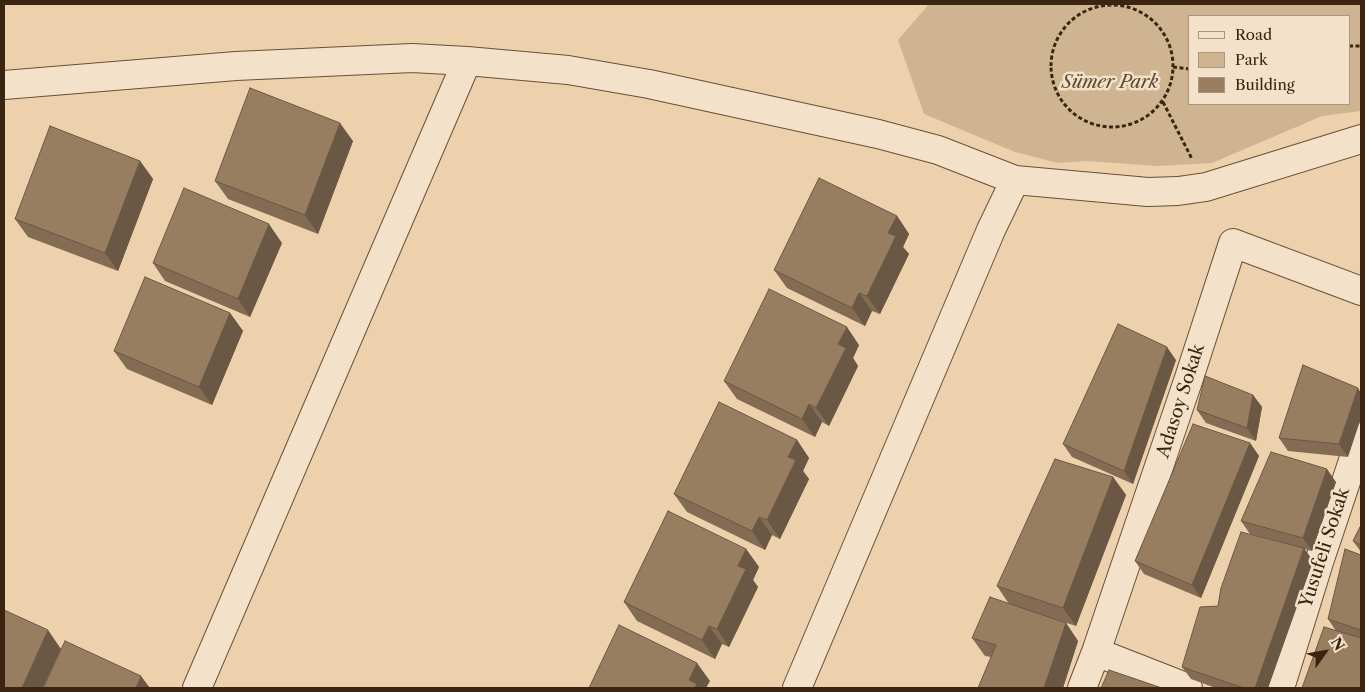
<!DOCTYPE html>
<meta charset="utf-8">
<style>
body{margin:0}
#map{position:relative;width:1365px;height:692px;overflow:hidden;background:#ecd1ac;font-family:"Libre Caslon Text",serif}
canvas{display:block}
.frame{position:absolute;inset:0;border:5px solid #3c2510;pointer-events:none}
.legend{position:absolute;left:1188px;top:15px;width:162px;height:90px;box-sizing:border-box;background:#f3e1c9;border:1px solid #aa967f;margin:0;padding:6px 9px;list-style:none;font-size:15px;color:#3c2510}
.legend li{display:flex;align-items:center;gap:10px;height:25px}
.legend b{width:25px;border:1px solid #aa967f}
.north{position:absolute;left:1300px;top:627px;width:50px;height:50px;-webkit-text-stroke:4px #f3e1c9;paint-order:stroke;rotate:58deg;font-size:14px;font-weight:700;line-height:20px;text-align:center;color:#3c2510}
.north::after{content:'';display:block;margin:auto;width:18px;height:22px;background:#3c2510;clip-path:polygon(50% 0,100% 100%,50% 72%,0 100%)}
</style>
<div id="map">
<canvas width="1365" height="692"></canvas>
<div class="frame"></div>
<ul class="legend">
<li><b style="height:6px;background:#f3e1c9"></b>Road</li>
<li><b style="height:14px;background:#ceb491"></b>Park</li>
<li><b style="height:14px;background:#987e61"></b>Building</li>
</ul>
<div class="north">N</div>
</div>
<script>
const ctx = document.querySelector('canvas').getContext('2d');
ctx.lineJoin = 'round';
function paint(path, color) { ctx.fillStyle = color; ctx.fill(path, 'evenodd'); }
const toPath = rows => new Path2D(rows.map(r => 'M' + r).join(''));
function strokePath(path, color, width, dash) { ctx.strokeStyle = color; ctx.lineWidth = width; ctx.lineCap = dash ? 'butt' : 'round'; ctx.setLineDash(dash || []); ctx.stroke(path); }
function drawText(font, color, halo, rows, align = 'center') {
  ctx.font = font + ' "Libre Caslon Text",serif'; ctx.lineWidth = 5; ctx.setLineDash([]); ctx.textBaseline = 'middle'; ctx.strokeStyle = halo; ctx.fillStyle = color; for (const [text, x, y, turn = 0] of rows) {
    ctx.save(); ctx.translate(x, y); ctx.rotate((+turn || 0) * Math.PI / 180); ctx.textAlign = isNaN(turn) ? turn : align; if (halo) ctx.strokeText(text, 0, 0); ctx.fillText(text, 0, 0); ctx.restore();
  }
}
paint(toPath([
 [929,4,1361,4,1361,111,1322,116,1212,163,1157,166,1087,161,1058,163,1015,152,924,114,898,40],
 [1189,16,1349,16,1349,104,1189,104]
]), '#ceb491');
const minor = toPath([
 [4,85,236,66,412,58,467,61,568,70,649,84,878,134,938,150,1015,180,1148,192,1178,191,1206,187,1361,139],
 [1096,652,1188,688],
 [197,688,467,61],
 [797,688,991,230,1015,180],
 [1082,688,1096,652,1189,378,1233,243,1361,291],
 [1280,688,1319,562,1361,437]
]);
strokePath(minor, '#685037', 30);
strokePath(toPath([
 '1051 66a61 61 0 1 1 122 0a61 61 0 1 1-122 0Z',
 [1349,46,1361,46],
 [1173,67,1189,69],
 [1163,102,1192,159]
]), '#3c2510', 3, [4, 2.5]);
strokePath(minor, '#f3e1c9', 28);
paint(toPath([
 [353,141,318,234,228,199,215,181],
 [140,161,153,179,118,271,28,237,15,219],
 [897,216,909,234,903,247,909,254,880,314,872,311,865,326,787,288,774,270],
 [282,243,250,317,165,281,153,263],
 [230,313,243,331,212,405,127,369,114,351],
 [859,345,853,358,858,366,829,426,822,422,815,437,737,399,724,381],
 [1176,360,1133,484,1072,457,1063,444],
 [1303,365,1348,457,1288,451,1279,438],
 [1253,395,1262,407,1256,441,1206,423,1197,410],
 [797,440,809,458,803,471,809,479,780,539,772,535,765,550,687,512,674,494],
 [1250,443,1259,456,1201,598,1144,574,1135,561],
 [1113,477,1126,495,1076,626,1030,611,1066,623,1078,641,1063,688,978,688,991,657,985,656,972,638,1009,604,997,586],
 [1336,482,1312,551,1304,549,1313,561,1268,688,1216,688,1191,679,1182,667,1218,606,1284,543,1250,534,1241,521],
 [1361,525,1361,552,1353,541],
 [746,549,759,567,753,580,758,587,729,647,722,644,715,659,637,621,624,602],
 [1361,555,1361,688,1336,631,1328,619]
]), '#836c53');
paint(toPath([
 [340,123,353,141,318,234,305,215],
 [140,161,153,179,118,271,105,253],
 [897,216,909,234,903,247,909,254,880,314,867,296,888,233],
 [269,224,282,243,250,317,238,299],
 [859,293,872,311,865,326,852,308],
 [230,313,243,331,212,405,199,387],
 [847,327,859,345,853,358,858,366,829,426,816,408,838,344],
 [1167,347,1176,360,1133,484,1124,471],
 [1358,388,1361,393,1361,418,1348,457,1339,444],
 [1253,395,1262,407,1256,441,1247,428],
 [809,404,822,422,815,437,802,419],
 [797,440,809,458,803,471,809,479,780,539,767,520,788,457],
 [1250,443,1259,456,1201,598,1192,585],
 [1327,469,1336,482,1312,551,1303,538],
 [1113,477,1126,495,1076,626,1063,608],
 [759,517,772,535,765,550,752,531],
 [1304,548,1313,561,1268,688,1255,688],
 [746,549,759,567,753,580,758,587,729,647,717,629,738,566],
 [1066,623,1078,641,1063,688,1044,688],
 [709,626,722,644,715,659,702,640],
 [48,630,61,649,43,688,22,688],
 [697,663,710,681,706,688,694,688,689,680],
 [141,676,150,688,136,688]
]), '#6a5844');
const building = toPath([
 [250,88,340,123,305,215,215,181,250,88],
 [50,126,140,161,105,253,15,219,50,126],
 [819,178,897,216,888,233,896,236,867,296,859,293,852,308,774,270,819,178],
 [184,188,269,224,238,299,153,263,184,188],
 [145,277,230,313,199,387,114,351,145,277],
 [769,289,847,327,838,344,846,348,816,408,809,404,802,419,724,381,769,289],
 [1118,324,1167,347,1124,471,1063,444,1118,324],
 [1303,365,1358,388,1339,444,1279,438,1303,365],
 [1205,376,1253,395,1247,428,1197,410,1205,376],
 [719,402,797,440,788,457,796,460,767,520,759,517,752,531,674,494,719,402],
 [1193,424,1250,443,1192,585,1135,561,1193,424],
 [1271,452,1327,469,1303,538,1241,521,1271,452],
 [1055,459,1113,477,1063,608,997,586,1055,459],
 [668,511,746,549,738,566,746,569,717,629,709,626,702,640,624,602,668,511],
 [1361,525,1361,545,1353,541,1361,525],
 [1241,532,1304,548,1255,688,1244,688,1182,667,1200,607,1218,606,1221,588,1241,532],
 [1345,549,1361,555,1361,630,1328,619,1345,549],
 [990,597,1066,623,1044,688,978,688,996,645,972,638,990,597],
 [4,610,48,630,22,688,4,688,4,610],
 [619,625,697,663,689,680,697,684,694,688,589,688,619,625],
 [1324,627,1361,638,1361,688,1302,688,1324,627],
 [65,641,141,676,136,688,43,688,65,641],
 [1109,670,1162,688,1101,688,1109,670]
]);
paint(building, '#987e61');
strokePath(building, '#6a5844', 1);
drawText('italic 18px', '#604930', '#f3e1c9', [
 ["Sümer Park",1110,83]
]);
drawText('18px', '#3c2510', '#f3e1c9', [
 ["Adasoy Sokak",1181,401,-72],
 ["Yusufeli Sokak",1325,548,-72]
]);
</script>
